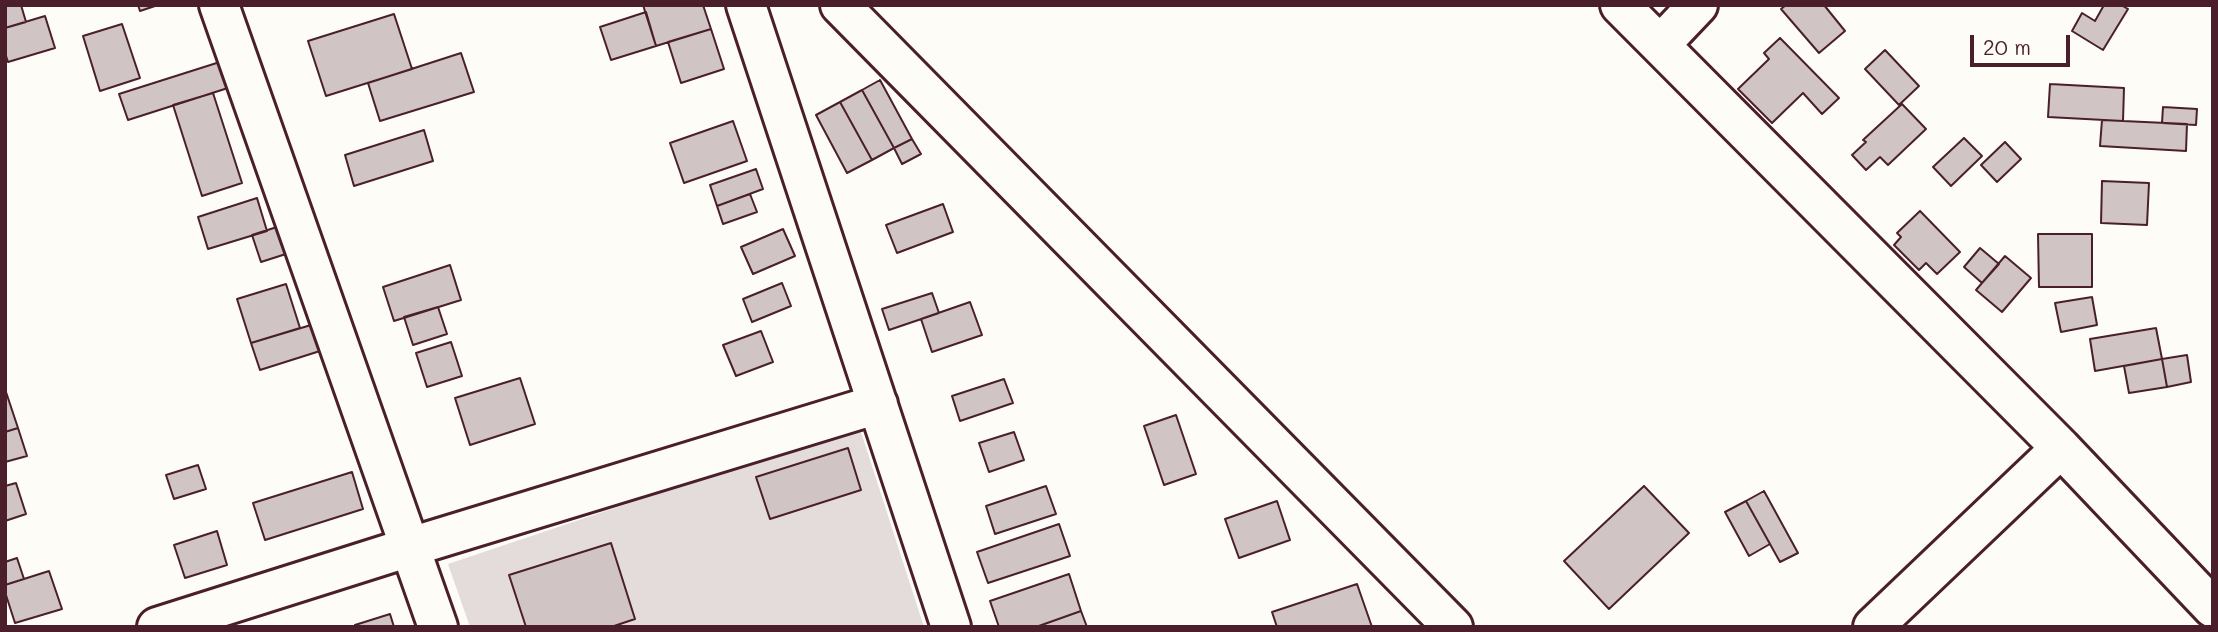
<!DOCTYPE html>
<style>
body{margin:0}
#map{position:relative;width:2218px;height:632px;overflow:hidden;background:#fdfcf7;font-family:Mali,sans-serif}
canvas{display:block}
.frame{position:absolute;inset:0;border:7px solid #4a1f2b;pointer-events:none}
.scale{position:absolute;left:1970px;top:35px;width:100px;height:32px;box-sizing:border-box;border:4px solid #4a1f2b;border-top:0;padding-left:9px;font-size:21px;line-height:24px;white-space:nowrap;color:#4a1f2b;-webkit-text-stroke:5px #fdfcf7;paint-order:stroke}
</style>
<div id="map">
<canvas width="2218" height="632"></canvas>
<div class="frame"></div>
<div class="scale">20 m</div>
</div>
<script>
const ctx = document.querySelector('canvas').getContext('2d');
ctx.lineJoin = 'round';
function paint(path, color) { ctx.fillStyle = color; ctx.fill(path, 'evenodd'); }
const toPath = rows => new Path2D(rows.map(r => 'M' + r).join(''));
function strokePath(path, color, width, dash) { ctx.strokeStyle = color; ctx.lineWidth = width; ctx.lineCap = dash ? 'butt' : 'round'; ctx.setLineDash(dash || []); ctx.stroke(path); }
paint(toPath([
 [859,426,924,627,470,627,448,564]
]), '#e3dcda');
const building = toPath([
 [5,5,21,5,26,22,5,28,5,5],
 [138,5,158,5,140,11,138,5],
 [643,5,703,5,711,29,656,46,643,5],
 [1786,5,1824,5,1845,31,1819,53,1781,9,1786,5],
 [2104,5,2121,5,2128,9,2103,50,2072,31,2082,13,2095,21,2104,5],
 [646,12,656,46,611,60,600,27,646,12],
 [394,14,412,69,326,96,308,41,394,14],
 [45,16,55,48,8,62,5,53,5,28,45,16],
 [122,24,140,78,100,91,83,36,122,24],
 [711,29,724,69,681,83,668,42,711,29],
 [1780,38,1839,98,1822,114,1803,93,1772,123,1738,89,1769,59,1764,53,1780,38],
 [1885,50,1919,86,1899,105,1865,69,1885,50],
 [461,53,474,92,380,121,368,83,461,53],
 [223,61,231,87,128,120,119,94,223,61],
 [880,80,912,139,894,148,862,90,880,80],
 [2050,84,2124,88,2123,121,2048,117,2050,84],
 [862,90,894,148,872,160,840,102,862,90],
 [213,93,242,183,202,196,173,105,213,93],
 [840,102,872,160,847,173,816,115,840,102],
 [1902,104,1926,129,1888,165,1880,157,1866,170,1852,155,1866,142,1863,140,1902,104],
 [2163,107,2197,109,2196,125,2162,123,2163,107],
 [2102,120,2187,124,2186,151,2100,146,2102,120],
 [733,121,747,161,684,183,670,143,733,121],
 [424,130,433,161,354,186,345,155,424,130],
 [1964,138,1982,156,1951,186,1933,167,1964,138],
 [912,139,921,154,902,164,894,148,912,139],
 [2005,142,2021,159,1997,182,1981,165,2005,142],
 [756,169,763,189,717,206,710,185,756,169],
 [2102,181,2149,183,2147,225,2101,223,2102,181],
 [750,194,757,212,723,224,717,206,750,194],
 [257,198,267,231,208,249,198,217,257,198],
 [943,204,953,232,897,253,886,225,943,204],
 [1920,211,1960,252,1937,274,1926,263,1919,270,1894,245,1901,237,1897,233,1920,211],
 [280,226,289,253,261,262,252,235,280,226],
 [783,229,795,256,753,274,741,247,783,229],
 [2038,234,2092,234,2092,287,2039,287,2038,234],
 [1980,248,1999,264,1982,283,1964,267,1980,248],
 [2005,256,2031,278,2002,312,1976,290,2005,256],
 [450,265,461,300,394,321,383,287,450,265],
 [782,283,791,306,752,322,743,299,782,283],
 [286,284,300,328,251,343,237,299,286,284],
 [932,293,939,313,889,330,882,309,932,293],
 [2092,297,2097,325,2061,332,2055,303,2092,297],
 [970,302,982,335,932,352,921,319,970,302],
 [438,307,447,334,413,345,404,317,438,307],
 [311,325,320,351,260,370,251,343,311,325],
 [2156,328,2162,359,2095,371,2090,339,2156,328],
 [761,331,773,362,736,376,723,345,761,331],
 [451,342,462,376,427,387,416,353,451,342],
 [2187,355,2191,382,2167,387,2162,359,2187,355],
 [2162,359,2167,387,2129,393,2124,366,2162,359],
 [520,378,535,424,470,445,455,398,520,378],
 [1004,379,1013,403,960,421,952,396,1004,379],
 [5,389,18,428,5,432,5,389],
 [1176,415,1196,474,1164,485,1144,426,1176,415],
 [18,428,27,456,5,462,5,432,18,428],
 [1014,432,1024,460,989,472,979,443,1014,432],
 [848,448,861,490,770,519,756,477,848,448],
 [198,465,206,489,174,499,166,475,198,465],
 [352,472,363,509,265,540,253,503,352,472],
 [16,483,26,514,5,521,5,486,16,483],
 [1046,486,1056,514,995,534,986,506,1046,486],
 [1644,486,1689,533,1609,609,1564,561,1644,486],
 [1764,491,1798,553,1780,562,1746,501,1764,491],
 [1277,501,1290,540,1239,558,1225,519,1277,501],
 [1746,501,1770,544,1749,556,1725,512,1746,501],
 [1059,524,1070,556,988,583,977,552,1059,524],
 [217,531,227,565,185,578,174,545,217,531],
 [611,543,635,619,611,627,526,627,509,575,611,543],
 [17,558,24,579,5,585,5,562,17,558],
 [49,571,62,609,15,623,5,592,5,585,49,571],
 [1069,574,1081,611,1036,627,999,627,990,601,1069,574],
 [1357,584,1372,627,1277,627,1272,612,1357,584],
 [1081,611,1087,627,1036,627,1081,611],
 [390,614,394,627,356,627,355,625,390,614]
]);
paint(building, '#d0c5c4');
strokePath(building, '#4a1f2b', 2);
const minor = toPath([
 [219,5,438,627],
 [746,5,951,627],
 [840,5,1453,627],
 [1620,5,2061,448,2213,608],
 [1660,45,1698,5],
 [157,627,410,547,878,404],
 [1873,627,2061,448]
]);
strokePath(minor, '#4a1f2b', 44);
strokePath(minor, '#fdfcf7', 38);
</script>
